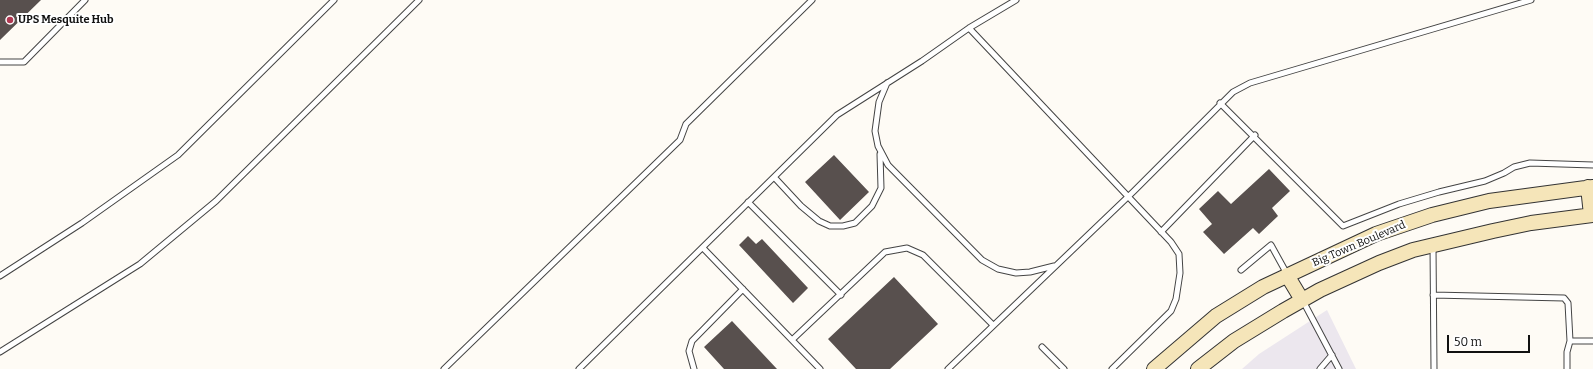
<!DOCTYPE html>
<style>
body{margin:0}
#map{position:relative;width:1593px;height:369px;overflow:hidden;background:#fefbf5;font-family:Bitter,serif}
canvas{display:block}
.scale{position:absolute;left:1447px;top:335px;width:83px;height:18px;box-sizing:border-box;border:2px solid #111;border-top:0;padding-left:5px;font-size:12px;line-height:14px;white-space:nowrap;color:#111;-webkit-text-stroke:3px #fff;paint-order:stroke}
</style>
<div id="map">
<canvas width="1593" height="369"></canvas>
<div class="scale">50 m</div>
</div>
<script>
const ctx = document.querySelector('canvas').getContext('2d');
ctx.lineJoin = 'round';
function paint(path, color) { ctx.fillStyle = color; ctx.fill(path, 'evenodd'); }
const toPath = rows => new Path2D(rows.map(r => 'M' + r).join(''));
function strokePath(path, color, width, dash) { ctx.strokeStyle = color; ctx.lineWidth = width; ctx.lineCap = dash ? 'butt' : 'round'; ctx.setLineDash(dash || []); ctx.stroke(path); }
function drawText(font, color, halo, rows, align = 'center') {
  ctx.font = font + ' Bitter,serif'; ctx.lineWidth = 4; ctx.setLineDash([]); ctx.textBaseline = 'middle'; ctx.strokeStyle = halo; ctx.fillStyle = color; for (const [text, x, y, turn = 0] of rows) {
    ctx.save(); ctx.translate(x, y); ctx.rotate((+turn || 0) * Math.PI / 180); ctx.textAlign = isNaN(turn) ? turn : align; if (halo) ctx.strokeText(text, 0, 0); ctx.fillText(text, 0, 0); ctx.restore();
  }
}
paint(toPath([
 [1327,310,1356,369,1242,369,1259,354]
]), '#ece7ee');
paint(toPath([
 [0,0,41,0,0,40],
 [834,155,869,192,840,220,805,182],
 [1269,169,1290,191,1272,208,1278,216,1259,234,1253,228,1224,254,1203,232,1212,224,1199,209,1218,191,1231,204],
 [748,236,756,244,762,239,808,288,793,303,739,245],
 [894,277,938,324,890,369,856,369,828,339],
 [732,321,777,369,724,369,704,347]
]), '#58504e');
const service = toPath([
 [969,28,1171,242,1179,254,1180,273,1176,299,1171,311,1112,369],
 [0,62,24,62,85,0],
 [887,83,879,102,875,131,878,146,888,165,982,260,998,269,1016,273,1030,272,1054,266],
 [1220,103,1343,226,1399,204,1439,192,1485,181,1504,173,1514,167,1530,163,1593,165],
 [774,177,801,206,819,221,830,226,843,226,855,223,872,206,881,188,880,154],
 [748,202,841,295],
 [1161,232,1255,135],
 [1433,246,1434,369],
 [703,248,820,369],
 [1241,270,1271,245,1287,274],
 [0,276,82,223,178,155,334,0],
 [1433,295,1564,298,1568,303,1570,341,1593,341],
 [1303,301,1339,369],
 [792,340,885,252,907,248,923,255,993,325],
 [1042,347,1064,369],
 [0,352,140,264,216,201,419,0],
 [444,369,680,140,686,124,812,0],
 [579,369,837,115,922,61,969,28,1016,0],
 [694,369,689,351,692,341,743,289],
 [948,369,1134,191,1233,92,1250,83,1531,0],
 [1320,369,1332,355],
 [1567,369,1567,352,1570,341]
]);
const secondary = toPath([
 [1588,187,1591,215],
 [1287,275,1302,300],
 [1154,369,1216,316,1263,287,1376,234,1432,215,1489,201,1593,187],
 [1198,369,1234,341,1283,311,1320,290,1379,263,1413,250,1493,231,1531,223,1593,215]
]);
strokePath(service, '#444', 7);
strokePath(secondary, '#333', 16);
strokePath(service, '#fff', 5);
strokePath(secondary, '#f5e5b9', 14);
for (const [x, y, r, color] of [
 [10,20,4,"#b03952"]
]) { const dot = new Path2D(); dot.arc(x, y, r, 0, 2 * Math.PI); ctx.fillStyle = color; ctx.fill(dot); strokePath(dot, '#fff', 1.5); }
drawText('bold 11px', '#111', '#fff', [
 ["UPS Mesquite Hub",18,20]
], 'left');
drawText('11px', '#111', '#fff', [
 ["Big Town Boulevard",1359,244,-23]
]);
</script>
